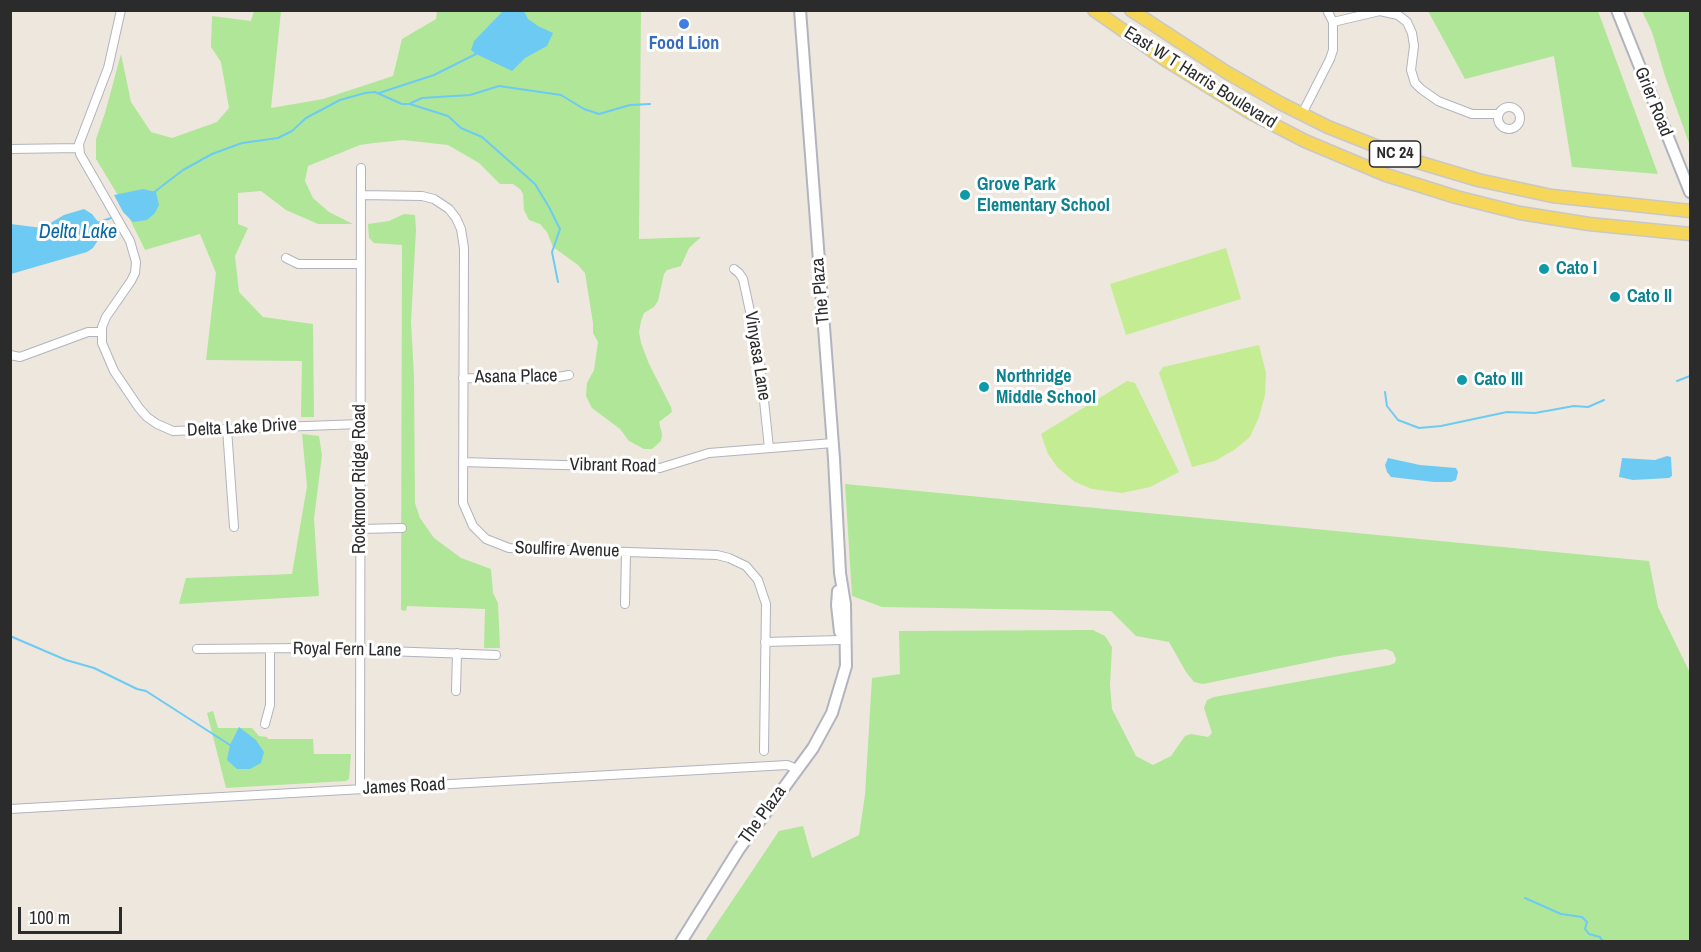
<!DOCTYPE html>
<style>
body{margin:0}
#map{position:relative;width:1701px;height:952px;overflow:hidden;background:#eee7dd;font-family:"Archivo Narrow",sans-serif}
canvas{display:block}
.frame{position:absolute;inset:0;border:12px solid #2b2b2b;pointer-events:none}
.scale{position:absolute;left:18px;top:907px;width:104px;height:27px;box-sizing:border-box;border:3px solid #2b2b2b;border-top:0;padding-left:8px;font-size:18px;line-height:21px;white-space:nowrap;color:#2b2b2b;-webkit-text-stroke:4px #fff;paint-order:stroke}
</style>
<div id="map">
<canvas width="1701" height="952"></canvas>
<div class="frame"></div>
<div class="scale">100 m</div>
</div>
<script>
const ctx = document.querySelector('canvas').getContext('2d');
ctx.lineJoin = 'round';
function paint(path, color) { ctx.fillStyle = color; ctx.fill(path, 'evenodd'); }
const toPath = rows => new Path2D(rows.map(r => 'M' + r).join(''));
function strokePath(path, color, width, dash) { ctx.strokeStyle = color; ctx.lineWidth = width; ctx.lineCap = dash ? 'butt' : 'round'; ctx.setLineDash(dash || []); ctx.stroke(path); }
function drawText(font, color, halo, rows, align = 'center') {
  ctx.font = font + ' "Archivo Narrow",sans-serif'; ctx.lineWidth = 6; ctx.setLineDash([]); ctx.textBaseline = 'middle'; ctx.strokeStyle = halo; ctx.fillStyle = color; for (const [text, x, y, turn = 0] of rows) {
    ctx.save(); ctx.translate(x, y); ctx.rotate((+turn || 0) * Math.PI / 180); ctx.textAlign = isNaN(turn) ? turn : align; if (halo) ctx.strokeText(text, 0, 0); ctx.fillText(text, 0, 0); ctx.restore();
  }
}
paint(toPath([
 [254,11,281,11,271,108,323,99,393,76,402,39,436,19,437,11,641,11,639,239,701,237,689,248,681,266,667,270,664,274,658,301,654,307,644,313,641,321,639,332,641,343,649,364,671,407,672,412,659,422,662,434,661,441,652,449,644,449,629,441,620,429,592,408,586,396,587,383,594,370,598,342,593,333,593,323,585,273,578,265,553,247,547,232,540,224,529,220,524,210,523,194,520,189,513,184,500,184,479,163,448,145,403,140,374,143,360,145,308,166,305,181,313,198,329,212,353,224,318,224,286,210,261,191,238,193,238,224,248,228,235,256,239,292,263,317,313,324,314,417,301,417,302,361,206,360,216,273,200,234,145,250,119,197,96,159,96,139,105,113,121,54,131,102,151,132,172,138,217,122,229,108,221,62,211,47,212,16,251,21],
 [1428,11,1598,11,1658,174,1572,167,1554,56,1465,79],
 [1642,11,1690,11,1690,146,1665,76,1652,32],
 [404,214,415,215,416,230,411,322,414,376,415,503,420,518,434,538,461,558,491,569,493,593,498,603,500,648,484,648,485,609,407,606,406,611,401,610,402,245,374,243,369,238,368,224,389,221],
 [302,434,319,436,322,455,314,519,319,596,179,604,186,578,292,574,307,486],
 [845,484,1649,561,1658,607,1690,673,1690,941,705,941,779,831,803,826,812,858,859,835,865,795,872,678,900,674,899,631,1093,630,1105,636,1112,647,1110,685,1112,709,1136,756,1153,765,1171,756,1185,736,1191,734,1208,737,1212,733,1204,708,1207,700,1214,697,1390,665,1395,663,1396,659,1393,652,1386,649,1339,656,1203,684,1194,682,1186,672,1169,642,1136,636,1111,611,882,607,852,596],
 [213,711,218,728,252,728,259,736,267,737,268,739,313,739,314,754,351,754,349,779,346,781,226,788,207,713]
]), '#b0e698');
paint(toPath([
 [1226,248,1241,299,1126,335,1110,284],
 [1259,345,1266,373,1265,395,1259,417,1250,437,1234,450,1215,461,1192,467,1159,373,1163,367],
 [1127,381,1135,383,1179,472,1150,487,1122,493,1092,489,1075,482,1058,468,1048,454,1041,434]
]), '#c4ed93');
paint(toPath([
 [503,11,524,11,528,19,538,26,553,33,547,46,525,58,512,71,476,54,471,50,474,41],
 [143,189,156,192,159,205,155,213,147,220,133,222,123,212,114,195],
 [84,209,92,214,99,223,98,240,93,248,87,252,11,274,11,224,42,228,64,215],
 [1667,456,1671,457,1672,476,1669,478,1633,480,1619,477,1622,458,1655,460],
 [1388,458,1420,465,1456,468,1458,472,1456,480,1451,482,1434,482,1391,477,1387,472,1385,465],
 [239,727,256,740,264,752,261,763,250,769,237,769,227,760,230,745]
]), '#6dcbf3');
strokePath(toPath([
 [379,93,434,75,476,54],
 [411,103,422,98,470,95,499,86,561,95,584,109,599,114,630,105,650,104],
 [153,193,183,170,212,154,242,143,278,138,292,131,306,118,340,100,365,93,375,92,402,104,410,104,448,116,461,128,482,137,535,184,549,207,560,229,552,252,558,282],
 [97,223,111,218],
 [1677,381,1690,376],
 [1385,392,1387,406,1398,420,1419,428,1441,426,1507,412,1535,413,1574,406,1588,407,1604,400],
 [10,636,66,660,94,668,137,689,146,691,230,745],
 [1525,898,1561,914,1582,917,1587,922,1585,929,1589,934,1600,937,1601,939,1606,942]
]), '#6dcbf3', 2);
const street = toPath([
 [121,10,108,68,79,144,80,154,130,241,136,262,135,273,131,281,106,317,102,327,102,343,114,371,139,408,147,417,157,424,173,431,360,424],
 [1333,22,1380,11,1398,15,1407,22,1412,33,1414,46,1411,70,1415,83,1421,89,1438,101,1472,114,1498,114],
 '1498 118a11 11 0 1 1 22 0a11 11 0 1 1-22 0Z',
 [1302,114,1330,59,1333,50,1333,22,1327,10],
 [10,149,79,148],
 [361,195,422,196,434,199,449,209,456,218,461,229,464,248,463,503,473,526,486,539,509,548,717,555,729,558,746,566,758,580,766,604,764,751],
 [286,258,298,264,361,264],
 [734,269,739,273,743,279,759,353,769,448],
 [10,355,20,357,88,332,101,332],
 [463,378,547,379,569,375],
 [227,429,234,527],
 [463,462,660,468,709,453,833,443],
 [360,529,402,528],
 [625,604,626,552],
 [765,642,840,640],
 [197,649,304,648,496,655],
 [456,691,457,653],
 [265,724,270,705,270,649],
 [360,789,361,168],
 [10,809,787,765,797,769]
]);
const secondary = toPath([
 [1617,10,1690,192],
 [838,591,837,605,840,632],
 [681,942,739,849,813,748,832,713,846,666,845,604,840,573,834,459,800,10]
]);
const primary = toPath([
 [1094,10,1167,61,1249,112,1305,141,1386,175,1456,197,1520,213,1589,224,1690,234],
 [1131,10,1226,72,1280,103,1328,127,1411,160,1478,180,1552,196,1690,211]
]);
strokePath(street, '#b1b3bf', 10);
strokePath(secondary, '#b1b3bf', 14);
strokePath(primary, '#c8c8c8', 15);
strokePath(street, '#fff', 8);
strokePath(secondary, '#fff', 10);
strokePath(primary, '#f6d75a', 12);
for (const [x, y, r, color] of [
 [684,24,6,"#3f7fe0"],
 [965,195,6,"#0f9aa8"],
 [1544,269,6,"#0f9aa8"],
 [1615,297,6,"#0f9aa8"],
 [1462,380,6,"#0f9aa8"],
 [984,387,6,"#0f9aa8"]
]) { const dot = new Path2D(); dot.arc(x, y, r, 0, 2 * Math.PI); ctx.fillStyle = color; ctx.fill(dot); strokePath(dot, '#fff', 2); }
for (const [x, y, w] of [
 [1395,154,51]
]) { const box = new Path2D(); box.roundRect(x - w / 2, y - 13, w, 26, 4.5); ctx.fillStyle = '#fff'; ctx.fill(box); strokePath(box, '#2b2b2b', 1.5); }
drawText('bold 16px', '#2b2b2b', null, [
 ["NC 24",1395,154]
]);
drawText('bold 18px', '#366cbe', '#fff', [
 ["Food Lion",684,44]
]);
drawText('18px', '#2b2b2b', '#fff', [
 ["East W T Harris Boulevard",1200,78,32],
 ["Grier Road",1653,102,68],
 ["The Plaza",821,291,-95],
 ["Vinyasa Lane",757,356,81],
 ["Asana Place",516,377,-1],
 ["Delta Lake Drive",242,428,-3],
 ["Vibrant Road",613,466,1],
 ["Rockmoor Ridge Road",360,479,-90],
 ["Soulfire Avenue",567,550,2],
 ["Royal Fern Lane",347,650,1],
 ["James Road",404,787,-3],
 ["The Plaza",763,815,-54]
]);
drawText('bold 18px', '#0d838f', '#fff', [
 ["Grove Park",977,185],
 ["Elementary School",977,206],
 ["Cato I",1556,269],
 ["Cato II",1627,297],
 ["Northridge",996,377],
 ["Middle School",996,398],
 ["Cato III",1474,380]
], 'left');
drawText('italic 20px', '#0968a2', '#fff', [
 ["Delta Lake",78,233]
]);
</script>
